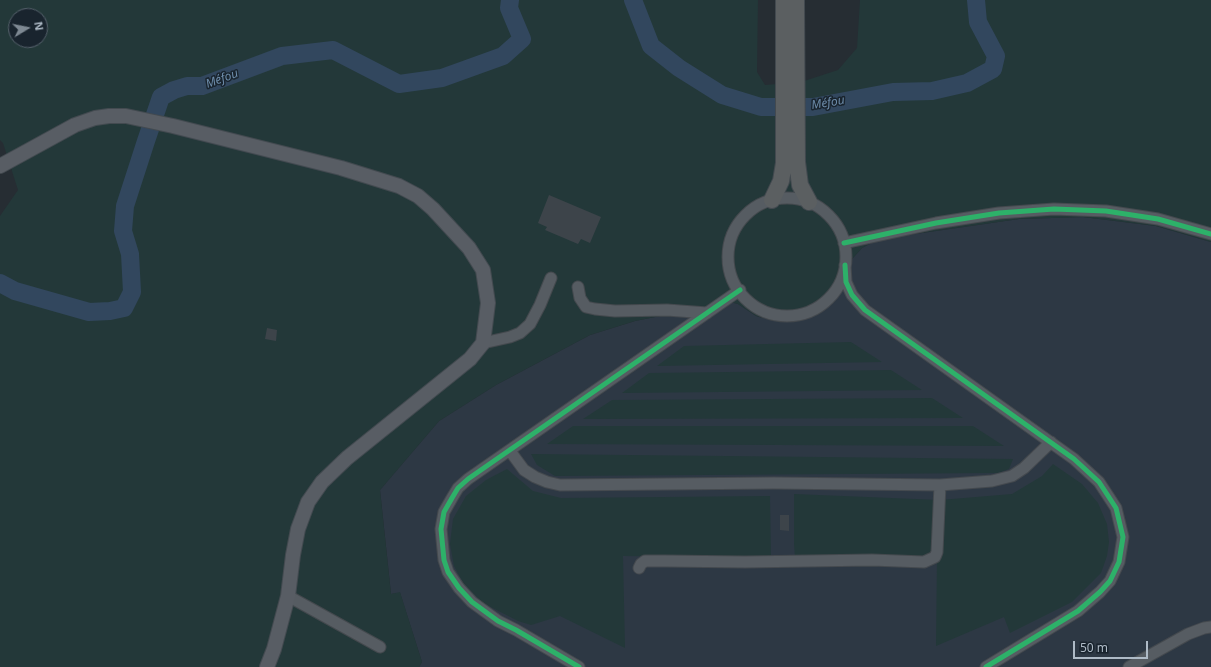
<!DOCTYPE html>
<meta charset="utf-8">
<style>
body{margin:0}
#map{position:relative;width:1211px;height:667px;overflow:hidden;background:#262d33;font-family:"Noto Sans",sans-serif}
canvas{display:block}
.north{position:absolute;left:8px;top:8px;width:40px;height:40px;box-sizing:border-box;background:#19242e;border:1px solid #55606b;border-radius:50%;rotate:80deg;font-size:11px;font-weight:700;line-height:16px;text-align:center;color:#aebac6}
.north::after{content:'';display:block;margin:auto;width:14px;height:18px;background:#7e8993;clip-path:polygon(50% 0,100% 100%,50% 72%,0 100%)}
.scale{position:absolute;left:1073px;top:641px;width:75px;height:18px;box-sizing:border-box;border:2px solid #aebac6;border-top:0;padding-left:5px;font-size:12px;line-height:14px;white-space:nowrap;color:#aebac6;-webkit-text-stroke:3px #19242e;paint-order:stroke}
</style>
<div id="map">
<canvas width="1211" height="667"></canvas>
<div class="north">N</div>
<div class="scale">50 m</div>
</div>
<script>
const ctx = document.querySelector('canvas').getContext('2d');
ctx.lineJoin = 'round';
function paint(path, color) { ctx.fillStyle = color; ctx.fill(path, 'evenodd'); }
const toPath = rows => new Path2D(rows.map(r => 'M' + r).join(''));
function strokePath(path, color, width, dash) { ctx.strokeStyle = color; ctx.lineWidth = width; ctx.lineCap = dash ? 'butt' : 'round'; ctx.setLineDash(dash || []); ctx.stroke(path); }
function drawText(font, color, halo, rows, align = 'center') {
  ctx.font = font + ' "Noto Sans",sans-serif'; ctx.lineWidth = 3; ctx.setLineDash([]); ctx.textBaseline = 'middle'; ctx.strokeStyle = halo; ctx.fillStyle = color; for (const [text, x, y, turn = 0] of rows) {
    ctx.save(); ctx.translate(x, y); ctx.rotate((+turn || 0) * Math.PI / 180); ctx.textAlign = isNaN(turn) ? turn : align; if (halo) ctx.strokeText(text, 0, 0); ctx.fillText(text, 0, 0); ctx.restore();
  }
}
paint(toPath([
 [1083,217,1156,226,1211,242,1211,667,419,667,422,662,400,593,391,594,380,490,439,421,496,385,590,335,635,321,730,302,738,304,756,316,775,321,802,320,824,308,832,300,846,275,852,259,862,248,875,241,887,238,1019,219]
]), '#2d3844');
paint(toPath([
 [0,0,758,0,757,72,765,85,801,82,838,70,857,48,860,0,1211,0,1211,242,1156,226,1083,217,1019,219,887,238,875,241,862,248,852,259,846,275,832,300,824,308,802,320,775,321,756,316,738,304,730,302,635,321,590,335,496,385,439,421,380,490,391,594,400,592,422,662,419,667,0,667,0,216,18,190,3,143,0,140],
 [16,16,40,16,40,40,16,40],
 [851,342,882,362,657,366,684,346],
 [891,370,922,390,622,393,649,373],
 [932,398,963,418,583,419,612,400],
 [573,426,973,426,1004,446,547,444],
 [531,454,1013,459,1009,469,998,473,555,476,537,465],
 [1053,464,1082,484,1098,503,1107,524,1109,542,1107,556,1101,573,1072,602,1010,633,1004,617,936,646,937,558,795,558,794,543,794,494,940,500,1012,494,1042,476],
 [507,469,533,491,561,498,770,496,771,558,623,556,625,648,560,616,531,625,518,621,483,603,464,584,454,566,450,544,453,519,466,496,486,480]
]), '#233839');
strokePath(toPath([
 [633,0,651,46,679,68,722,95,761,107,813,107,893,92,932,91,967,83,993,69,996,56,978,22,976,0],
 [0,283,15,291,89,312,110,311,124,308,132,292,130,254,123,231,125,206,146,141,161,97,174,90,187,86,202,86,282,56,333,50,399,84,442,78,503,56,522,39,509,8,510,0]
]), '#32475e', 18);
paint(toPath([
 [549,195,601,217,590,243,581,239,578,244,545,230,547,227,538,223],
 [267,328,277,330,276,341,265,339],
 [780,515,789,515,789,531,780,530]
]), '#3d444a');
const minor = toPath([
 '728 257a59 59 0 1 1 118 0a59 59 0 1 1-118 0Z',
 [844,243,936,223,999,213,1054,209,1106,211,1158,219,1211,234],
 [845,265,846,282,852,295,865,310,1074,459,1099,482,1116,508,1123,537,1119,562,1110,581,1100,592,1078,611,986,667],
 [578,287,580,298,586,307,595,309,615,311,667,310,707,313],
 [483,343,510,337,520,333,530,324,540,305,551,278],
 [510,451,524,470,535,477,547,482,560,485,774,483,940,485,992,481,1012,476,1024,468,1051,442],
 [639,568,641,564,645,561,665,561,745,562,872,560,924,562,935,557,937,552,940,485],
 [288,596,380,647],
 [579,667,516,630,498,621,472,602,459,588,448,572,444,560,441,529,444,512,452,498,458,488,468,479,740,290],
 [1129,667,1188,634,1204,628,1211,627]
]);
const major = toPath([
 [0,166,75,125,95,118,109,116,126,116,173,126,341,168,399,186,418,196,433,209,469,248,483,270,488,303,483,343,470,359,347,458,322,482,308,502,298,529,293,555,288,596,274,649,267,667]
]);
const highway = toPath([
 [796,0,797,162,800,185,809,202],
 [772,200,781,181,784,163,784,0]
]);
strokePath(minor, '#44494e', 13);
strokePath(major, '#434a50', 16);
strokePath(highway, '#42494f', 18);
strokePath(minor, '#565c62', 11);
strokePath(major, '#585d64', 14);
strokePath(highway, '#5b5f61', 16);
strokePath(toPath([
 [844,243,936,223,999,213,1054,209,1106,211,1158,219,1211,234],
 [845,265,846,282,852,295,865,310,1074,459,1099,482,1116,508,1123,537,1119,562,1110,581,1100,592,1078,611,986,667],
 [579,667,516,630,498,621,472,602,459,588,448,572,444,560,441,529,444,512,452,498,458,488,468,479,740,290]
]), '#2db169', 5);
drawText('italic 12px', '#6e8dab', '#19242e', [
 ["Méfou",222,79,-20],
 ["Méfou",828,103,-9]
]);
</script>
